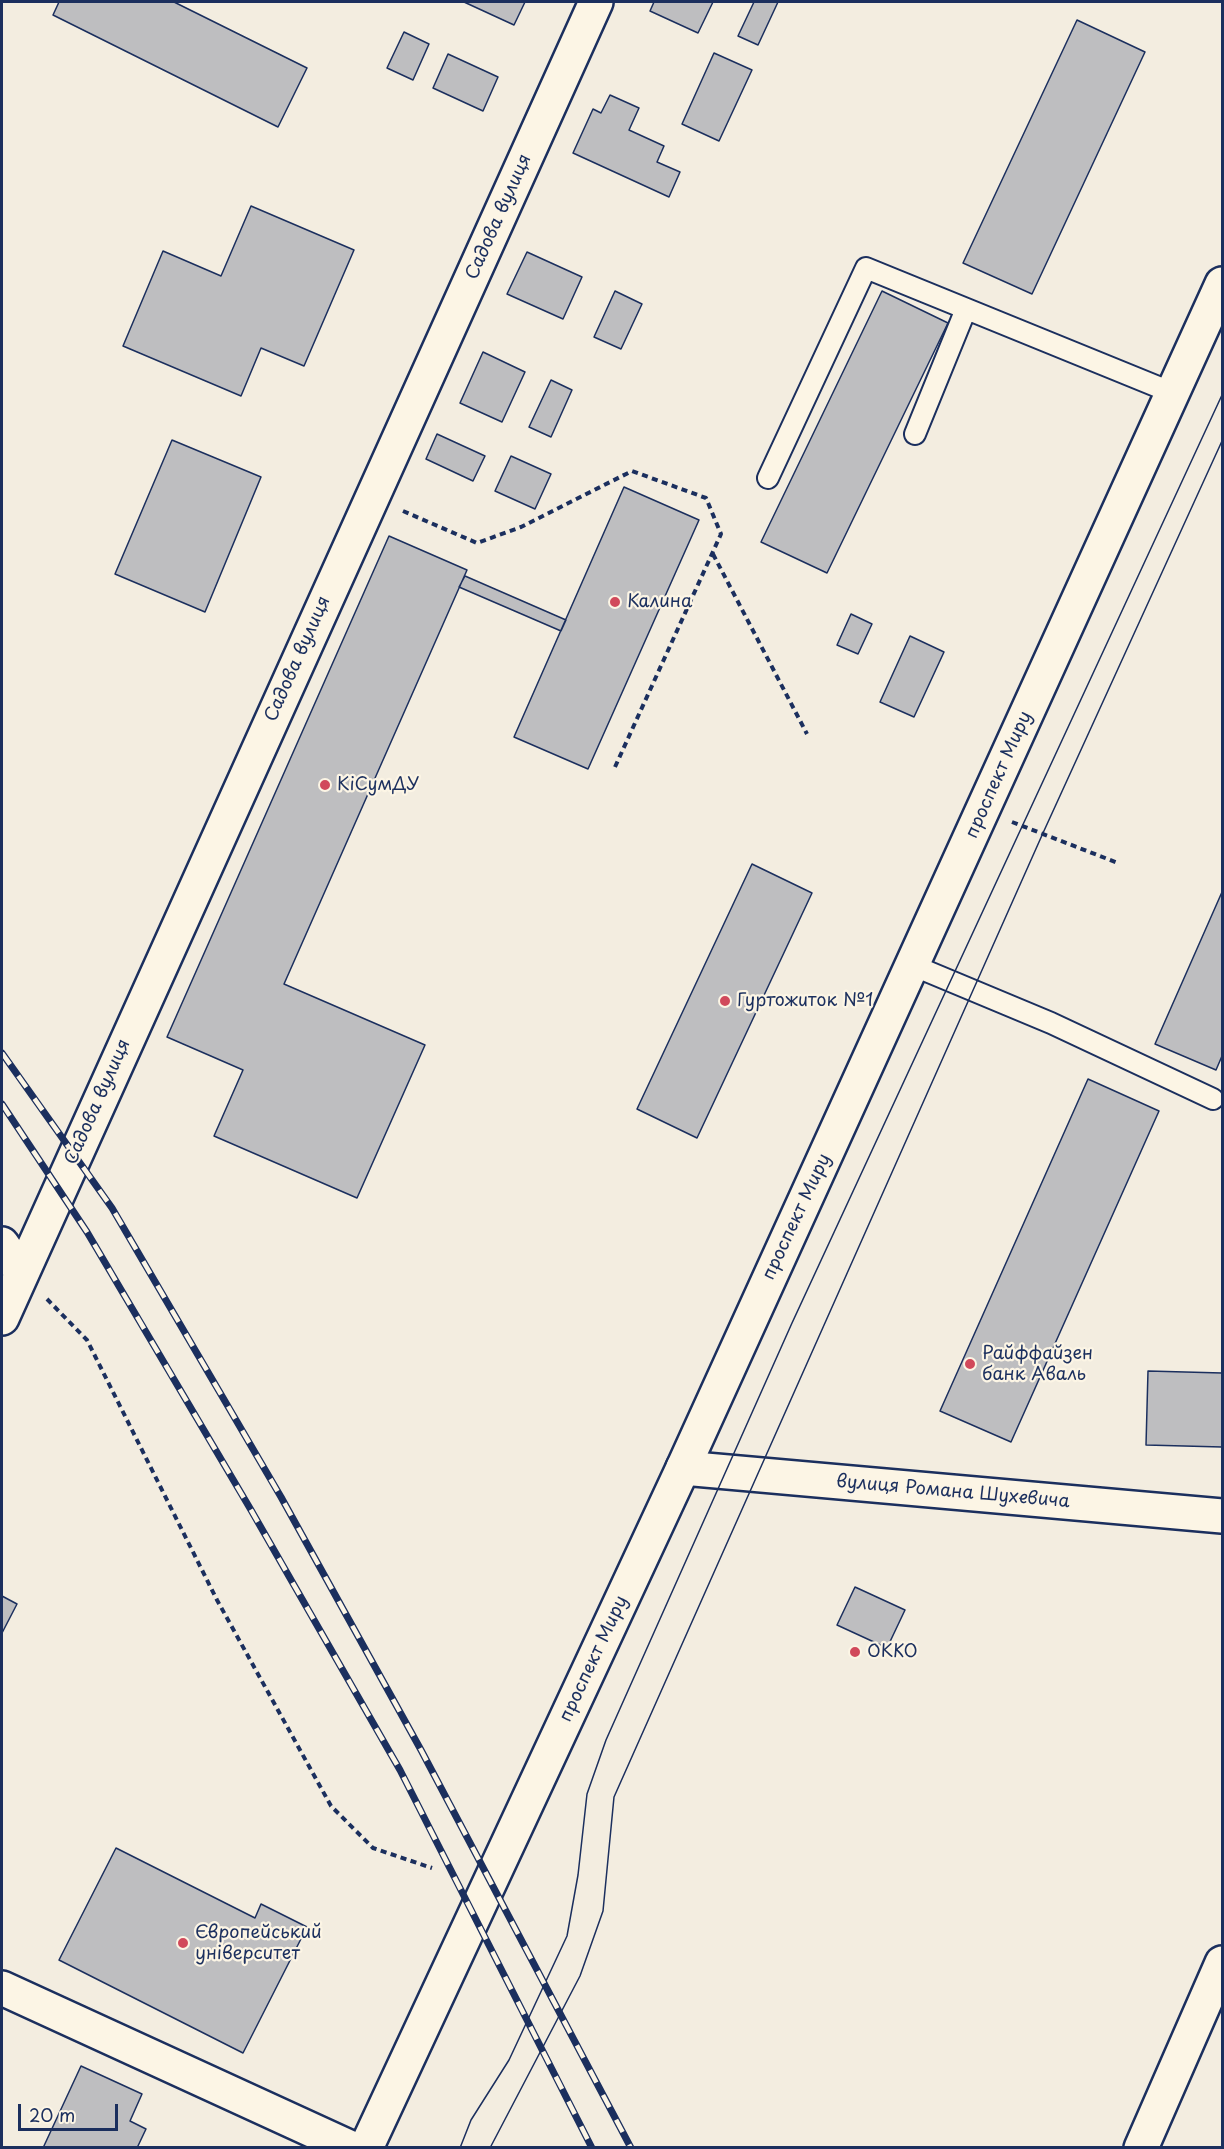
<!DOCTYPE html>
<meta charset="utf-8">
<style>
body{margin:0}
#map{position:relative;width:1224px;height:2149px;overflow:hidden;background:#f3ede0;font-family:"Playpen Sans",sans-serif}
canvas{display:block}
.frame{position:absolute;inset:0;border:3px solid #1b2f5e;pointer-events:none}
.scale{position:absolute;left:18px;top:2104px;width:100px;height:27px;box-sizing:border-box;border:3px solid #1b2f5e;border-top:0;padding-left:8px;font-size:18px;line-height:21px;white-space:nowrap;color:#1b2f5e;-webkit-text-stroke:4px #fcf5e5;paint-order:stroke}
</style>
<div id="map">
<canvas width="1224" height="2149"></canvas>
<div class="frame"></div>
<div class="scale">20 m</div>
</div>
<script>
const ctx = document.querySelector('canvas').getContext('2d');
ctx.lineJoin = 'round';
function paint(path, color) { ctx.fillStyle = color; ctx.fill(path, 'evenodd'); }
const toPath = rows => new Path2D(rows.map(r => 'M' + r).join(''));
function strokePath(path, color, width, dash) { ctx.strokeStyle = color; ctx.lineWidth = width; ctx.lineCap = dash ? 'butt' : 'round'; ctx.setLineDash(dash || []); ctx.stroke(path); }
function drawText(font, color, halo, rows, align = 'center') {
  ctx.font = font + ' "Playpen Sans",sans-serif'; ctx.lineWidth = 4.5; ctx.setLineDash([]); ctx.textBaseline = 'middle'; ctx.strokeStyle = halo; ctx.fillStyle = color; for (const [text, x, y, turn = 0] of rows) {
    ctx.save(); ctx.translate(x, y); ctx.rotate((+turn || 0) * Math.PI / 180); ctx.textAlign = isNaN(turn) ? turn : align; if (halo) ctx.strokeText(text, 0, 0); ctx.fillText(text, 0, 0); ctx.restore();
  }
}
const building = toPath([
 [59,2,174,2,307,68,278,127,53,15,59,2],
 [464,2,525,2,514,25,464,2],
 [654,2,713,2,698,33,650,11,654,2],
 [754,2,778,2,758,45,738,36,754,2],
 [1077,20,1145,52,1032,294,963,263,1077,20],
 [404,32,429,44,413,80,387,68,404,32],
 [714,53,752,70,719,141,682,124,714,53],
 [448,54,498,77,483,111,433,88,448,54],
 [610,95,639,108,629,130,664,146,657,162,680,172,669,197,573,153,593,109,601,113,610,95],
 [251,206,354,250,304,366,261,348,241,396,123,346,163,251,221,276,251,206],
 [527,252,582,277,563,319,507,294,527,252],
 [615,291,642,304,621,349,594,337,615,291],
 [882,291,948,323,827,573,761,542,882,291],
 [483,352,525,372,502,422,460,403,483,352],
 [551,380,572,390,551,437,529,427,551,380],
 [437,434,485,456,473,481,426,459,437,434],
 [172,440,261,477,205,612,115,574,172,440],
 [511,456,551,474,535,509,495,491,511,456],
 [624,487,699,520,588,769,514,737,624,487],
 [389,536,467,570,284,984,425,1045,357,1198,214,1136,243,1070,167,1037,389,536],
 [465,576,566,620,561,631,459,587,465,576],
 [851,614,872,624,858,654,837,645,851,614],
 [910,636,944,652,914,717,880,702,910,636],
 [752,864,812,893,697,1138,637,1109,752,864],
 [1222,892,1222,1056,1216,1070,1155,1044,1222,892],
 [1088,1079,1159,1111,1011,1442,940,1411,1088,1079],
 [1148,1371,1222,1373,1222,1447,1146,1445,1148,1371],
 [855,1587,905,1610,887,1648,837,1625,855,1587],
 [2,1596,17,1604,2,1633,2,1596],
 [116,1848,255,1918,261,1904,307,1927,243,2053,59,1960,116,1848],
 [81,2066,142,2094,130,2121,146,2129,137,2148,43,2148,81,2066]
]);
paint(building, '#bebec0');
strokePath(building, '#1b2f5e', 1.5);
const service = toPath([
 [915,434,966,309],
 [768,478,866,268,1173,393],
 [912,965,1051,1023,1213,1099]
]);
const minor = toPath([
 [2,1244,22,1273],
 [2,1318,596,2],
 [2,1988,351,2148],
 [1141,2148,1222,1963]
]);
const secondary = toPath([
 [683,1468,1222,1516]
]);
const primary = toPath([
 [366,2148,683,1468,1222,284]
]);
strokePath(service, '#1b2f5e', 24);
strokePath(minor, '#1b2f5e', 38);
strokePath(secondary, '#1b2f5e', 38);
strokePath(primary, '#1b2f5e', 38);
strokePath(toPath([
 [403,511,477,543,521,527,632,471,706,498,721,534,615,767],
 [713,554,807,734],
 [1012,822,1118,863],
 [47,1299,87,1340,217,1600,331,1806,373,1848,432,1868]
]), '#1b2f5e', 4, [6, 4.5]);
strokePath(service, '#fcf5e5', 20);
strokePath(minor, '#fcf5e5', 33);
strokePath(secondary, '#fcf5e5', 33);
strokePath(primary, '#fcf5e5', 33);
strokePath(toPath([
 [460,2148,471,2120,509,2060,567,1936,578,1875,587,1794,606,1740,792,1323,1222,395],
 [490,2148,580,1976,603,1911,614,1797,1043,833,1222,441]
]), '#1b2f5e', 1.5);
const rail = toPath([
 [2,1053,112,1208,281,1497,421,1750,631,2148],
 [2,1104,87,1232,251,1510,400,1770,592,2148]
]);
strokePath(rail, '#1b2f5e', 7);
strokePath(rail, '#fcf5e5', 4.5, [14]);
for (const [x, y, r, color] of [
 [615,602,6,"#d1495b"],
 [325,785,6,"#d1495b"],
 [725,1001,6,"#d1495b"],
 [970,1364,6,"#d1495b"],
 [855,1652,6,"#d1495b"],
 [183,1943,6,"#d1495b"]
]) { const dot = new Path2D(); dot.arc(x, y, r, 0, 2 * Math.PI); ctx.fillStyle = color; ctx.fill(dot); strokePath(dot, '#fcf5e5', 2); }
drawText('18px', '#1b2f5e', '#fcf5e5', [
 ["Садова вулиця",499,217,-66],
 ["Садова вулиця",298,659,-66],
 ["проспект Миру",999,775,-66],
 ["Садова вулиця",98,1102,-66],
 ["проспект Миру",797,1217,-65],
 ["вулиця Романа Шухевича",953,1492,5],
 ["проспект Миру",594,1659,-65]
]);
drawText('18px', '#1b2f5e', '#fcf5e5', [
 ["Калина",627,602],
 ["КіСумДУ",337,785],
 ["Гуртожиток №1",737,1001],
 ["Райффайзен",982,1354],
 ["банк Аваль",982,1375],
 ["ОККО",867,1652],
 ["Європейський",195,1933],
 ["університет",195,1954]
], 'left');
</script>
